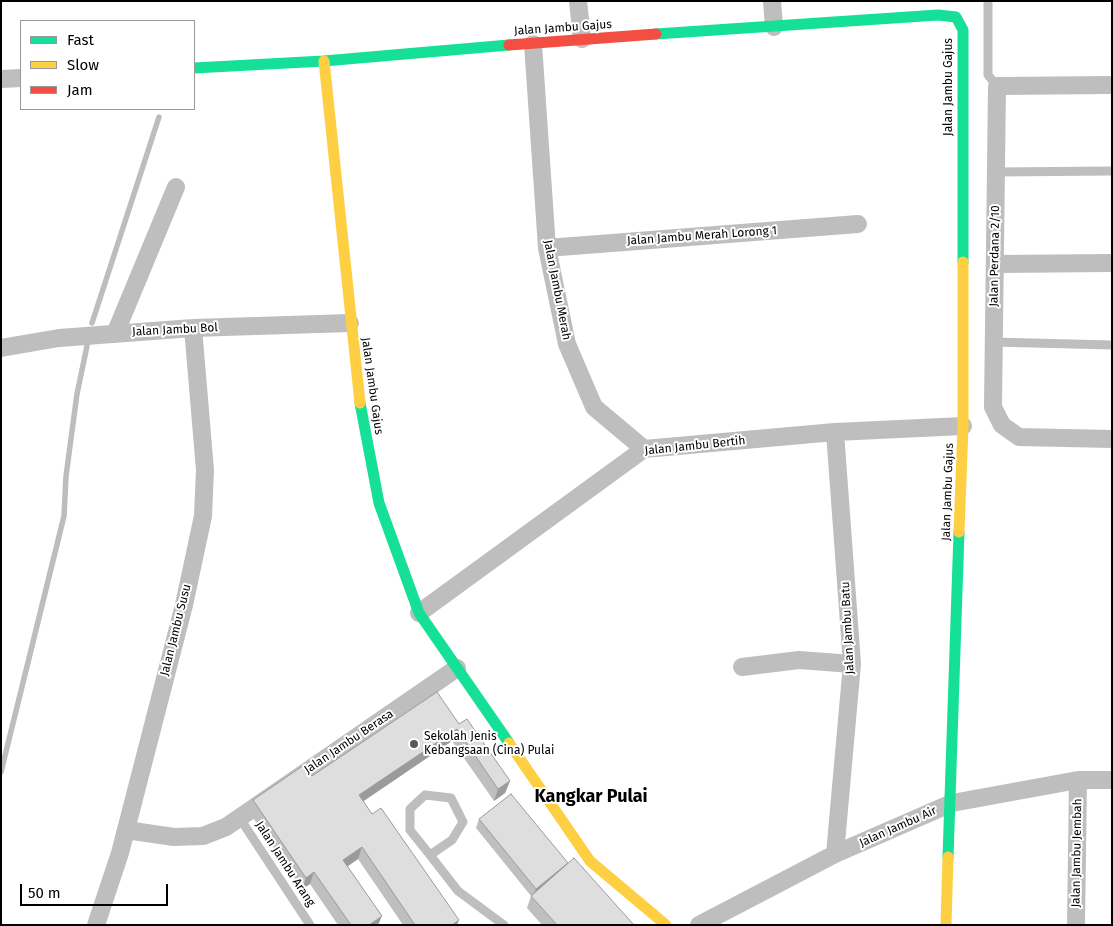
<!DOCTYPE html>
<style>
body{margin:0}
#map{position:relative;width:1113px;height:926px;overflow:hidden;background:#fff;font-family:"Fira Sans",sans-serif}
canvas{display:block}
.frame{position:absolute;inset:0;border:2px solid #000;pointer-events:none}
.legend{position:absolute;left:20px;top:20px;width:175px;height:90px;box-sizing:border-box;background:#fff;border:1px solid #999;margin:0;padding:6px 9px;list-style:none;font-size:15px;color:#000}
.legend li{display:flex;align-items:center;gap:10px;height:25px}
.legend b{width:25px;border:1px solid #999}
.scale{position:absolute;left:20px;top:884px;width:148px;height:22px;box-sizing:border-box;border:2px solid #000;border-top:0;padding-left:6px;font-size:15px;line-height:18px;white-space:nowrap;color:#000;-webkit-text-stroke:4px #fff;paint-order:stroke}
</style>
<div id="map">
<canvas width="1113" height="926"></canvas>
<div class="frame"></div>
<ul class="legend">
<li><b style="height:6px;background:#16e098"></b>Fast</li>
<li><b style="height:6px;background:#ffcf43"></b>Slow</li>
<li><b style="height:6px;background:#f24e42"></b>Jam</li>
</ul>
<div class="scale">50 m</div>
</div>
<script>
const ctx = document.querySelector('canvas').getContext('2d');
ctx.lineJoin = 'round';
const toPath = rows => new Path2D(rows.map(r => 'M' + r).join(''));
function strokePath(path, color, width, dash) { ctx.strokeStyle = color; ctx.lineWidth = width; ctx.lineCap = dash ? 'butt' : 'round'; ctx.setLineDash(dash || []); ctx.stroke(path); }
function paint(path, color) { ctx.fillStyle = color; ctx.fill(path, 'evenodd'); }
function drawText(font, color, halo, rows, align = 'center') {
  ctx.font = font + ' "Fira Sans",sans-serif'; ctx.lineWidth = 4; ctx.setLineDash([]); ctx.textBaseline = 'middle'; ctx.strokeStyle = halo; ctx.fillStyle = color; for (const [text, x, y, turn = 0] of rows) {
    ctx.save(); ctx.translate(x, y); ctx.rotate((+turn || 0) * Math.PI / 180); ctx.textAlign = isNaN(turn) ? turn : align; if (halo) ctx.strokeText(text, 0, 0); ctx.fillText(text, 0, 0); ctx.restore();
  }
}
strokePath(toPath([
 [92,323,159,117],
 [1,772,64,516,66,476,77,394,87,346]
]), '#bdbdbd', 5.5);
strokePath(toPath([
 [988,1,988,75,997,86],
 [996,172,1112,171],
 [993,342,1112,345],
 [239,817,310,925],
 [430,855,452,840,463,822,451,798,425,795,410,809,410,830,430,855,458,891,504,925]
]), '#bebebe', 9);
strokePath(toPath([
 [578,1,582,39],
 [772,1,774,27],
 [533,44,547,248,567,344,594,407,644,449],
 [1,79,21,78],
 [1112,85,997,86,993,407,1002,425,1019,437,1112,439],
 [547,248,858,224],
 [995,264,1112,263],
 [115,334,176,187],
 [1,348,59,338,193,328,350,323],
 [835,432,852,664,835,854],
 [419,613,644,449,835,432,963,426],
 [742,667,799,660,852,664],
 [126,830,174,837,203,836,226,827,457,668],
 [96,925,120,853,184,605,203,516,205,470,193,328],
 [699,925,835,854,952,803,1078,780,1112,780],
 [1076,925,1078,780]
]), '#bebebe', 18);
strokePath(toPath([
 [656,34,938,15,956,17,963,30,963,262],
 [194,68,324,61,509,45],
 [360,403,379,503,419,613,509,743],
 [948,857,959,532]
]), '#16e098', 11);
strokePath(toPath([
 [324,61,360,403],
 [959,532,963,426,963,262],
 [509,743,590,861,666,925],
 [946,925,948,857]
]), '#ffcf43', 11);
strokePath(toPath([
 [509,45,656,34]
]), '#f24e42', 11);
paint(toPath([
 [459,724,510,781,505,793,494,801,452,741,363,801,372,814,457,925,403,925,358,859,348,866,378,925,338,925,310,884,302,889,249,812,253,800,312,776],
 [479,819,567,865,634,925,542,925,527,908,531,896,476,828]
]), '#bfbfbf');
paint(toPath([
 [457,729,452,741,355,807,359,795],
 [510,781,505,793,494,801,498,789],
 [362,847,358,859,339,872,343,860],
 [568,863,565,872,532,898,536,889],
 [314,872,310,884,302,889,306,878],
 [382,916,378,925,369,925],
 [459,920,457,925,452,925]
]), '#9b9b9b');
const building = toPath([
 [437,692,459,724,467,719,510,781,498,789,457,729,359,795,372,814,381,808,459,920,452,925,415,925,362,847,343,860,382,916,369,925,351,925,314,872,306,878,253,800,304,765,312,776,437,692],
 [511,794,568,863,536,889,479,819,511,794],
 [574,858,634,925,557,925,531,896,574,858]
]);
paint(building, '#dedede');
strokePath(building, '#9b9b9b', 1);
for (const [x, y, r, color] of [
 [414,744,5,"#595959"]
]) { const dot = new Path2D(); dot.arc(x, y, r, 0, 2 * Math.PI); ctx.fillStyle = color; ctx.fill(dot); strokePath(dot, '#fff', 2); }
drawText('12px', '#000', '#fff', [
 ["Jalan Jambu Gajus",563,28,-4],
 ["Jalan Jambu Gajus",949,87,-90],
 ["Jalan Jambu Merah Lorong 1",702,236,-4],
 ["Jalan Perdana 2/10",995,256,-89],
 ["Jalan Jambu Merah",557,290,79],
 ["Jalan Jambu Bol",175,330,-3],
 ["Jalan Jambu Gajus",372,386,82],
 ["Jalan Jambu Bertih",695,446,-6],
 ["Jalan Jambu Gajus",948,492,-88],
 ["Jalan Jambu Batu",848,628,-93],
 ["Jalan Jambu Susu",176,630,-76],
 ["Jalan Jambu Berasa",349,742,-34],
 ["Jalan Jambu Air",898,827,-24],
 ["Jalan Jambu Jembah",1077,853,-89],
 ["Jalan Jambu Arang",285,864,57]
]);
drawText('12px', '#000', '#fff', [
 ["Sekolah Jenis",424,737],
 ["Kebangsaan (Cina) Pulai",424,751]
], 'left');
drawText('bold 18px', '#000', '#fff', [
 ["Kangkar Pulai",591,797]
]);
</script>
